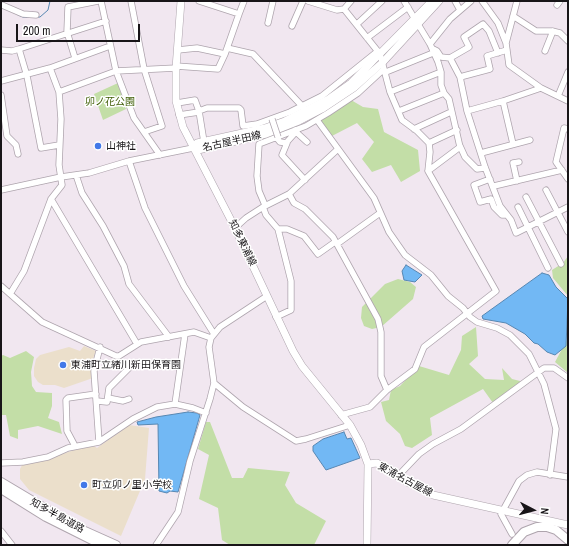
<!DOCTYPE html>
<meta charset="utf-8">
<style>
body{margin:0}
#map{position:relative;width:569px;height:546px;overflow:hidden;background:#f1e7f0;font-family:"Archivo Narrow",sans-serif}
canvas{display:block}
.frame{position:absolute;inset:0;border:2px solid #181518;pointer-events:none}
.north{position:absolute;left:513px;top:490px;width:40px;height:40px;-webkit-text-stroke:3px #fff;paint-order:stroke;rotate:96deg;font-size:11px;font-weight:700;line-height:16px;text-align:center;color:#181518}
.north::after{content:'';display:block;margin:auto;width:14px;height:18px;background:#181518;clip-path:polygon(50% 0,100% 100%,50% 72%,0 100%)}
.scale{position:absolute;left:16px;top:24px;width:124px;height:18px;box-sizing:border-box;border:2px solid #181518;border-top:0;padding-left:5px;font-size:12px;line-height:14px;white-space:nowrap;color:#181518;-webkit-text-stroke:3px #fff;paint-order:stroke}
</style>
<div id="map">
<canvas width="569" height="546"></canvas>
<div class="frame"></div>
<div class="north">N</div>
<div class="scale">200 m</div>
</div>
<script>
const ctx = document.querySelector('canvas').getContext('2d');
ctx.lineJoin = 'round';
function paint(path, color) { ctx.fillStyle = color; ctx.fill(path, 'evenodd'); }
const toPath = rows => new Path2D(rows.map(r => 'M' + r).join(''));
function strokePath(path, color, width, dash) { ctx.strokeStyle = color; ctx.lineWidth = width; ctx.lineCap = dash ? 'butt' : 'round'; ctx.setLineDash(dash || []); ctx.stroke(path); }
function drawText(font, color, halo, rows, align = 'center') {
  ctx.font = font + ' "Archivo Narrow","Noto Sans JP",sans-serif'; ctx.lineWidth = 3; ctx.setLineDash([]); ctx.textBaseline = 'middle'; ctx.strokeStyle = halo; ctx.fillStyle = color; for (const [text, x, y, turn = 0] of rows) {
    ctx.save(); ctx.translate(x, y); ctx.rotate((+turn || 0) * Math.PI / 180); ctx.textAlign = isNaN(turn) ? turn : align; if (halo) ctx.strokeText(text, 0, 0); ctx.fillText(text, 0, 0); ctx.restore();
  }
}
paint(toPath([
 [84,346,96,351,92,362,93,378,64,388,55,385,43,385,38,382,34,376,34,368,36,359,40,355,69,347,80,351],
 [129,425,149,428,145,479,121,536,29,490,20,479,20,469,23,463,47,459,74,450,94,446,97,448]
]), '#ebdfcb');
paint(toPath([
 [118,83,126,109,103,120,94,94],
 [351,100,363,107,378,109,384,132,418,150,420,171,401,182,391,165,372,172,362,159,374,142,357,123,330,137,320,122,325,116],
 [568,256,568,296,553,278,552,270,563,263],
 [398,279,410,282,416,287,413,299,381,327,372,329,364,326,361,318,362,307,385,284],
 [476,327,478,356,469,364,485,379,504,380,502,368,512,379,520,381,522,383,493,403,483,389,430,418,432,435,412,448,405,446,400,434,386,421,381,402,389,400,391,390,400,386,419,366,449,375,461,350,462,336],
 [568,333,568,373,555,362,568,338],
 [26,351,34,357,31,372,32,386,36,392,52,393,52,406,48,418,59,422,62,434,38,426,18,430,18,439,10,436,6,415,1,415,1,356,3,355,10,358],
 [206,422,210,422,232,478,243,478,248,468,290,472,285,485,296,503,326,521,314,545,230,545,222,540,218,508,199,499,209,455,198,449]
]), '#c3dea7');
const water = toPath([
 [406,265,422,275,415,282,404,280,402,271,406,265],
 [542,273,549,275,556,287,568,299,566,346,555,355,547,352,538,344,534,343,525,334,506,323,483,319,482,316,542,273],
 [188,412,197,413,200,415,178,492,170,491,167,493,159,491,158,424,138,425,137,422,156,417,188,412],
 [344,432,347,439,351,438,360,458,326,470,313,451,313,446,323,439,344,432]
]);
paint(water, '#72b8f4');
strokePath(water, '#5787b2', 1);
strokePath(toPath([
 [1,8,6,9],
 [18,15,23,17,40,17,48,10,50,1]
]), '#5787b2', 1);
const minor = toPath([
 [101,1,116,71,134,118,160,155],
 [131,1,144,69,162,126,144,132],
 [308,1,337,10,344,9,380,54,390,92,402,120,417,131,429,143,430,152,428,171,496,291,424,347,415,369,387,390,370,407,341,415],
 [404,1,430,44,438,62,441,72,441,85,444,93,449,99,460,147,428,171],
 [455,1,460,10],
 [482,1,498,23,506,43,509,65,541,88,568,101],
 [2,5,23,14,36,15],
 [557,5,560,1],
 [344,9,351,1],
 [239,14,244,1],
 [513,16,536,31,552,31,560,33,568,41],
 [268,23,273,1],
 [357,24,382,1],
 [292,26,303,1],
 [367,38,408,7],
 [506,43,517,1],
 [430,44,450,19,471,1],
 [227,48,253,54,303,107],
 [433,49,437,51,441,57,450,58,460,77,467,111,485,167,500,206,511,220,516,233,568,207],
 [1,50,12,51,19,49],
 [178,50,197,48,225,54],
 [545,51,553,31],
 [75,58,67,32,68,7,98,1],
 [450,58,469,47,464,37,483,24,489,31,498,53],
 [176,66,218,69,225,54,239,14,199,1],
 [386,72,433,53],
 [460,77,490,69,487,56,507,50],
 [1,81,50,68,110,46],
 [59,92,116,71,176,68],
 [390,92,441,72],
 [1,95,7,136,16,145,18,154],
 [558,96,568,72],
 [503,101,513,144],
 [177,103,195,100,199,111,207,108,239,108,241,110,243,126,257,124,290,112,322,96,378,51],
 [199,111,204,142],
 [399,111,444,93],
 [467,111,503,101,541,88],
 [179,115,199,112],
 [317,120,374,198,389,232,405,255,431,275,448,296,463,308,470,317,477,322,497,328,510,335,529,354,544,384,556,429,550,475],
 [414,129,451,112],
 [568,129,564,128,556,162,568,179],
 [296,132,307,142],
 [276,137,280,142,287,143,282,155,305,180],
 [286,143,295,133,295,130],
 [429,143,457,130],
 [59,145,41,148,27,76,19,49,106,21],
 [460,146,465,157,477,169,485,168],
 [481,153,530,140],
 [129,161,145,208,184,286,214,334],
 [76,175,82,193,103,226,124,266,129,284,169,337],
 [490,179,474,185,480,202,491,199,494,207,502,215,506,215],
 [517,181,513,163,519,162],
 [494,186,562,170],
 [1,190,61,177,89,173,129,161,193,148],
 [546,190,568,232],
 [289,194,294,203,305,209,333,237,378,319,381,332,381,376,387,390],
 [526,197,561,264],
 [51,199,137,344],
 [265,205,259,191,257,176,259,144,306,126,328,113,358,93,384,69],
 [263,207,266,215,278,229,291,281,291,310,276,317],
 [518,207,548,268],
 [235,228,246,218,263,207,289,194,338,149],
 [278,229,287,229,304,236,318,254,335,242],
 [337,244,380,213],
 [1,286,42,322,116,356,119,356,141,342,194,332,211,338],
 [10,294,24,271,51,199,62,185,59,165,61,119,59,92,50,68],
 [214,383,243,407,296,441,306,439,350,425],
 [108,398,123,401,129,399],
 [97,401,107,402,109,388,128,369],
 [175,404,185,334],
 [99,442,94,371,100,347],
 [75,446,67,431,66,400,68,398,96,394],
 [1,463,23,462,48,457,68,448,99,442,133,419,157,407,175,404,193,408,206,413],
 [398,476,419,454,433,444,461,429,544,368,554,368,568,378],
 [1,531,12,545],
 [512,534,501,514,519,481,527,475,537,472,568,477],
 [156,545,178,512,190,461,210,399,214,383,209,347,211,338,220,327,267,296]
]);
const major = toPath([
 [181,1,176,68,176,101,183,127,235,228,293,351,302,366,350,425,361,445,368,464,367,545],
 [432,1,351,83,327,100,285,121,265,128,197,143,193,148,198,150,266,134,299,121,322,109,355,87,383,62,439,1],
 [368,464,377,463,409,483,433,495,568,525]
]);
const highway = toPath([
 [1,482,78,528,116,545],
 [1,489,46,517,102,545],
 [512,545,524,532,537,527,547,527,556,530,568,540]
]);
strokePath(minor, '#aea4ad', 7);
strokePath(major, '#aea4ad', 8);
strokePath(highway, '#aea4ad', 10);
strokePath(minor, '#fff', 5.5);
strokePath(major, '#fff', 7);
strokePath(highway, '#fff', 8);
const minorBridge = toPath([
 [272,119,278,137]
]);
strokePath(minorBridge, '#aea4ad', 7, []);
strokePath(minorBridge, '#fff', 5.5);
for (const [x, y, r, color] of [
 [98,146,4,"#4278e8"],
 [63,365,4,"#4278e8"],
 [84,485,4,"#4278e8"]
]) { const dot = new Path2D(); dot.arc(x, y, r, 0, 2 * Math.PI); ctx.fillStyle = color; ctx.fill(dot); strokePath(dot, '#fff', 1.5); }
drawText('10px', '#3c5b02', '#fff', [
 ["卯ノ花公園",110,102]
]);
drawText('10px', '#181518', '#fff', [
 ["名古屋半田線",232,142,-13],
 ["知多東浦線",242,243,64],
 ["東浦名古屋線",405,480,28],
 ["知多半島道路",57,516,29]
]);
drawText('10px', '#181518', '#fff', [
 ["山神社",106,146],
 ["東浦町立緒川新田保育園",71,365],
 ["町立卯ノ里小学校",92,485]
], 'left');
</script>
